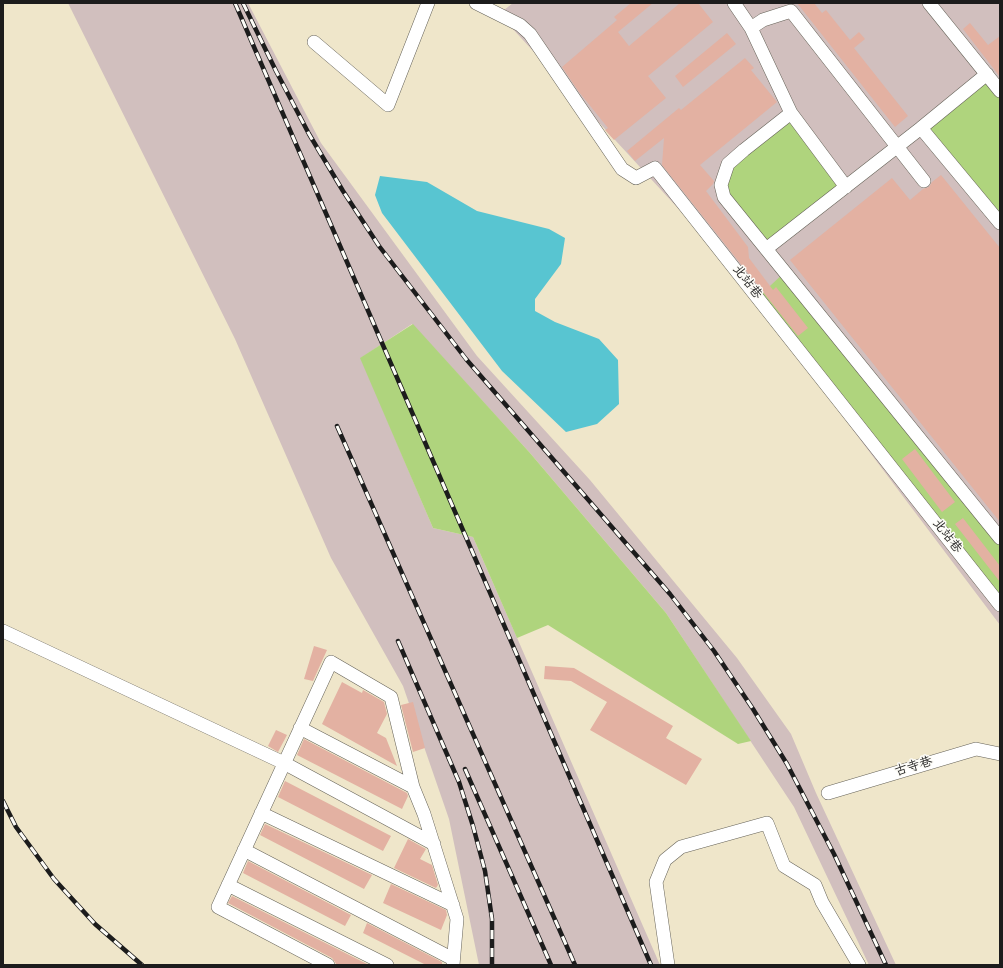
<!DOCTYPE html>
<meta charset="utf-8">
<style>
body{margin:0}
#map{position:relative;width:1003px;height:968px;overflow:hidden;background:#efe6ca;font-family:"Gochi Hand",sans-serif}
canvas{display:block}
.frame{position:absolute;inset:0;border:4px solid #1c1c1c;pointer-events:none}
</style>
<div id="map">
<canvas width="1003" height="968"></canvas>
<div class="frame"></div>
</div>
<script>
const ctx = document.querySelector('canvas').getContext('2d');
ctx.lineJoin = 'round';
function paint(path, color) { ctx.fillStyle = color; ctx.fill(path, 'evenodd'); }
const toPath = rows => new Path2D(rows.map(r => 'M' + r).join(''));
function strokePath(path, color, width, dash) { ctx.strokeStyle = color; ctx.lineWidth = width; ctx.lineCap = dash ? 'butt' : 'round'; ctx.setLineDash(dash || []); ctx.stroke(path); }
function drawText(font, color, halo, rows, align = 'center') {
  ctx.font = font + ' "Gochi Hand","LXGW WenKai TC",sans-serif'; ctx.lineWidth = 3; ctx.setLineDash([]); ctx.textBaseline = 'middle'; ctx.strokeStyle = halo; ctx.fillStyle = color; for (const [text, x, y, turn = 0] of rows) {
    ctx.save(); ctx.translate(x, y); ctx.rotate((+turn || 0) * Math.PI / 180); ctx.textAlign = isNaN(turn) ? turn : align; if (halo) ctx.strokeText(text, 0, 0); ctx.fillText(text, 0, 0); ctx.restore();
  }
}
paint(toPath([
 [68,3,248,3,321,143,477,356,590,480,737,658,791,734,816,793,896,965,869,965,794,807,666,613,530,453,412,324,361,358,433,528,473,537,660,965,479,965,449,819,403,686,331,558,235,339],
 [513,3,1000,3,1000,625,721,255,499,14]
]), '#d1bfbe');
paint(toPath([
 [987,74,1000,91,1000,223,921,128],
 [791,113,846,187,766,249,725,198,728,164],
 [785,272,1000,538,1000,605,757,298],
 [413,324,530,453,666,613,751,741,738,744,548,625,517,638,473,537,433,528,360,358]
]), '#afd47d');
paint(toPath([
 [380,176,427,182,477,211,549,229,565,238,561,264,535,299,535,311,555,322,599,339,618,360,619,404,597,424,566,432,502,371,382,213,375,195]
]), '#58c5d1');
paint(toPath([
 [631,3,653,3,618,32,629,46,680,3,698,3,713,22,648,76,666,98,614,140,605,130,608,128,579,92,562,67,617,20,614,17],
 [797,3,814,3,822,13,826,10,850,40,859,32,865,39,854,48,908,116,895,127],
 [970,23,988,45,1000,36,1000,77,963,29],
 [727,33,736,44,683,87,675,76],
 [745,58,754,68,751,70,777,102,700,165,714,181,713,184,706,191,748,247,749,258,773,290,776,287,808,328,798,336,662,165,664,138,635,161,627,151,679,108,681,110],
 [941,175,1000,248,1000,522,790,260,892,178,910,200,923,189,929,187,932,182],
 [915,449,955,502,942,512,902,459],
 [963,518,1000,566,1000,582,955,524],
 [314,646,327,650,313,681,304,679],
 [545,666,574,668,673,726,666,738,702,759,686,785,590,730,607,702,571,681,544,679],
 [342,682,362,693,363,690,384,702,387,714,377,733,386,738,397,766,322,724],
 [413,702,425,748,413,752,401,705],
 [276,730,287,735,278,752,268,746],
 [304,739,407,793,408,796,402,809,297,755],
 [285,781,391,836,383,851,278,797],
 [265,824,372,875,364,889,260,835],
 [408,839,426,849,420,859,432,865,438,885,436,888,394,868],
 [248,861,351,915,345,926,243,873],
 [391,884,446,910,447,915,441,930,383,903],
 [232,896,369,965,337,965,332,958,228,903],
 [367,923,442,962,442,965,426,965,363,933]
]), '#e3b1a2');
const minor = toPath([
 [476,3,520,25,530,34,622,169,636,178,655,168,1000,605],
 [734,3,751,28,791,113,744,150,728,164,721,185,724,197,1000,538],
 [929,3,1000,91],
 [751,28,763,20,791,11,924,181],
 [314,42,388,105,428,3],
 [791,113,846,187],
 [921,128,987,74],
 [766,249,921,128,1000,223],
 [3,631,284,763,434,844],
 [300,728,413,787],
 [828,793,976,749,1000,754],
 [261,813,453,905],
 [244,850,453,959],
 [228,885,387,965],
 [328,965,218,907,331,662,391,697,413,787,424,814,457,919,453,965],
 [668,965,656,882,665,860,681,847,767,823,784,866,815,885,822,902,859,965]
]);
strokePath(minor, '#666359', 14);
strokePath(minor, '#fff', 13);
const rail = toPath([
 [235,3,651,965],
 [243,3,276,71,309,134,343,191,379,246,466,359,670,594,714,651,753,709,787,764,834,854,886,965],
 [337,426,575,965],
 [398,641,459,782,473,826,485,871,492,919,492,965],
 [465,769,551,965],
 [3,801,16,827,54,879,95,924,142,965]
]);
strokePath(rail, '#1c1c1c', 4.5);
strokePath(rail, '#fdfcf7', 3, [9]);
drawText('13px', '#1c1c1c', '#fdfcf7', [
 ["北站巷",746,283,52],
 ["北站巷",946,537,52],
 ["古寺巷",914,768,-17]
]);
</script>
